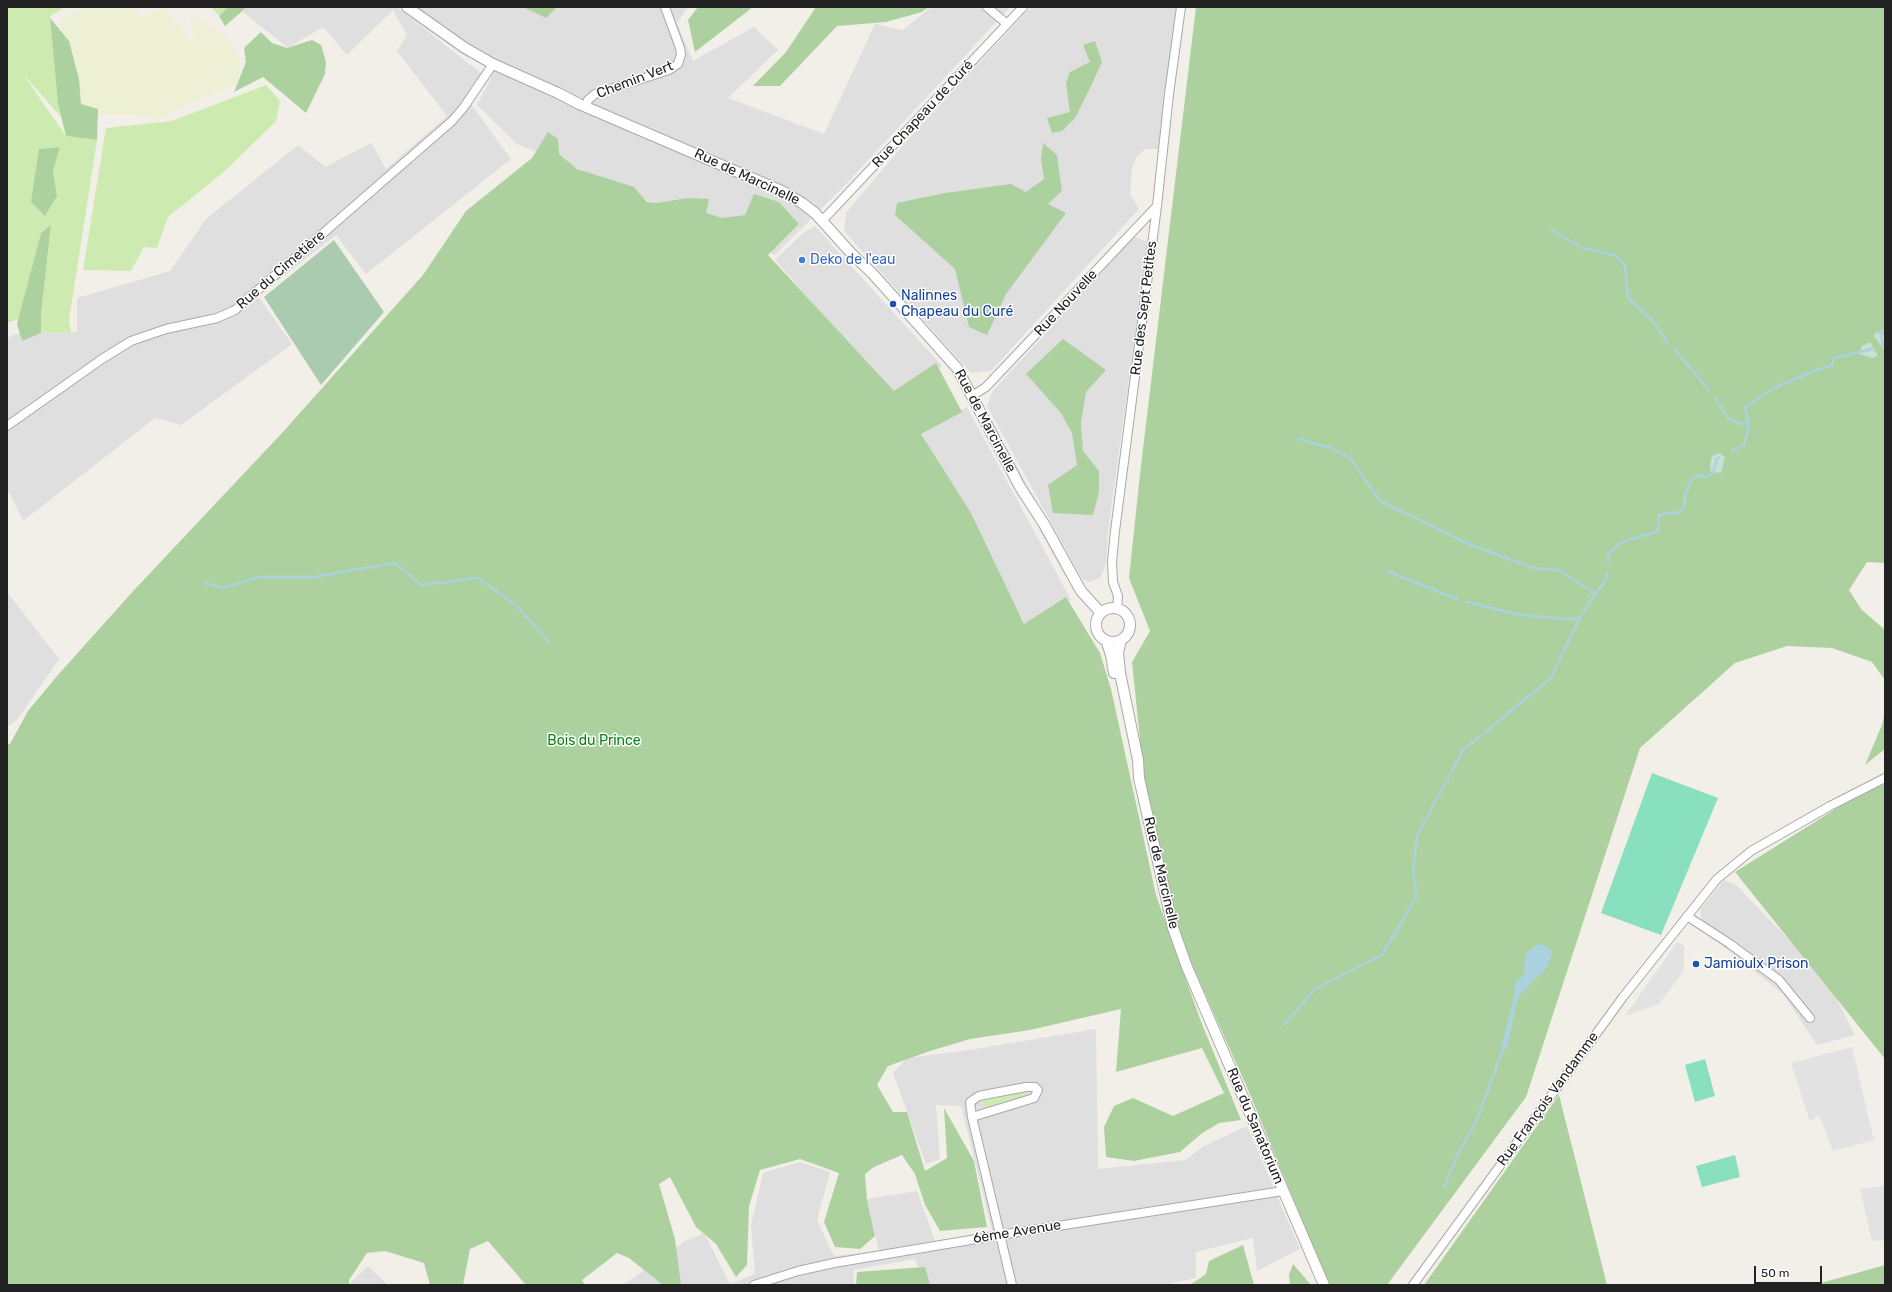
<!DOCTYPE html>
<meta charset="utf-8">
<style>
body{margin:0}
#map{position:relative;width:1892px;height:1292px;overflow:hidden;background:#f2efe9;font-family:Rubik,sans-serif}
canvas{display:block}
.frame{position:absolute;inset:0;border:8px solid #222;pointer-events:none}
.scale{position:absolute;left:1754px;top:1266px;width:68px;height:18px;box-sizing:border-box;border:2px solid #222;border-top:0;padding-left:5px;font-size:12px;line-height:14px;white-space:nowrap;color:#222;-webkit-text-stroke:3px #fff;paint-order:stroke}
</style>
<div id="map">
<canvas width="1892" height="1292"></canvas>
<div class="frame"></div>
<div class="scale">50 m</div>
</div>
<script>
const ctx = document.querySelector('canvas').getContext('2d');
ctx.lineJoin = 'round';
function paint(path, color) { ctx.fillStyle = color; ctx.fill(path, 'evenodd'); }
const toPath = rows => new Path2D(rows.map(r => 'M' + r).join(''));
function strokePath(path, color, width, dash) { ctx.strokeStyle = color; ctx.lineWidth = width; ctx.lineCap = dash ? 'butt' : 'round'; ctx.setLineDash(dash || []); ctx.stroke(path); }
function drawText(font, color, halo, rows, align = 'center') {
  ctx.font = font + ' Rubik,sans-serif'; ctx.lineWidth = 3; ctx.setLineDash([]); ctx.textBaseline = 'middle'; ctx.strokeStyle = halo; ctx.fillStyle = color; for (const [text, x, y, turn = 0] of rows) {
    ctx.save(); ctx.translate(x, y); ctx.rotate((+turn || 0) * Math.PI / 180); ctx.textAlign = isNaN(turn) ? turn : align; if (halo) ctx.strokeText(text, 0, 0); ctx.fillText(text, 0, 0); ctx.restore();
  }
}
paint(toPath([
 [247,7,397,7,482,74,468,100,511,159,366,274,336,235,258,296,292,344,181,425,155,418,23,521,9,492,7,492,7,338,15,334,77,332,77,298,170,271,206,219,298,145,325,167,371,143,386,169,447,116,397,51,407,35,393,10,347,55,323,27,288,48,243,12],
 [414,7,688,7,677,23,693,61,754,27,778,50,728,98,824,134,875,24,903,30,931,7,1010,7,847,183,775,255,660,207,599,177,517,144,477,105,491,78,488,62],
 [1031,7,1178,7,1158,149,1146,149,1137,156,1132,168,1130,194,1139,209,991,371,971,373,844,231,846,213,904,144],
 [815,226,942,366,898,401,775,260,803,233],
 [1134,237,1148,242,1108,531,1106,564,1100,578,1089,582,1082,579,987,406,992,392],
 [967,407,1071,600,1025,624,921,433],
 [7,592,59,659,18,719,7,727],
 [1724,880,1736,885,1826,978,1855,1035,1817,1045,1783,994,1705,932,1700,910],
 [1096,1029,1098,1169,1185,1160,1204,1146,1247,1126,1300,1249,1257,1271,1253,1238,1196,1252,1196,1278,1163,1285,925,1285,915,1259,853,1270,854,1285,623,1285,685,1241,704,1233,730,1284,755,1274,751,1225,763,1173,800,1162,830,1172,817,1220,834,1256,879,1251,867,1199,917,1191,935,1241,993,1234,961,1106,936,1105,940,1159,926,1164,893,1073,907,1058,976,1049],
 [368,1266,388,1285,348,1285]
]), '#e0dfdf');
paint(toPath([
 [84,7,134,7,141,17,162,9,193,43,194,37,190,17,200,18,227,38,241,61,237,84,190,103,158,120,139,115,79,114,73,62,59,24]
]), '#eef0d5');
paint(toPath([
 [7,7,65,7,51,15,50,18,58,104,61,117,23,74,66,136,97,140,69,320,71,332,41,333,41,315,51,226,41,233,19,319,7,323],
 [60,147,53,172,39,149],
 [211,7,228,7,219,16],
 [266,85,280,101,276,121,226,170,168,217,157,248,144,247,131,271,83,270,106,128,172,121],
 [1022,1092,1029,1094,1027,1096,987,1107,983,1104,983,1102,986,1098]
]), '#cdebb0');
paint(toPath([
 [228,7,247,7,225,26,219,16],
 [523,7,557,7,546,18],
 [698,7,753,7,695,52,688,20],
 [816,7,929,7,922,12,886,22,837,26,780,86,753,86,786,52],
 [1196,7,1885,7,1885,563,1867,562,1849,590,1861,609,1885,630,1885,680,1872,662,1832,648,1787,646,1735,663,1640,748,1526,1097,1387,1285,1329,1285,1246,1085,1181,940,1144,778,1132,662,1150,631,1129,578,1140,474],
 [50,18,69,41,79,79,81,104,98,109,97,140,66,136,58,104],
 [261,32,272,43,287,48,312,40,321,45,326,62,325,74,306,113,263,77,234,92,246,62,244,48],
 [1095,41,1102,62,1090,88,1075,118,1062,131,1052,133,1047,118,1070,112,1066,83,1070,72,1090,62,1083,45],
 [548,132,558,139,559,154,577,169,634,187,647,202,657,203,688,198,709,199,706,213,722,218,745,215,754,194,779,202,799,224,768,255,894,391,936,363,962,412,921,434,971,513,1024,624,1066,597,1100,653,1111,689,1156,895,1200,1019,1241,1120,1219,1123,1201,1134,1180,1152,1134,1161,1106,1157,1104,1127,1114,1106,1133,1098,1173,1116,1224,1093,1202,1048,1116,1072,1121,1009,1030,1030,970,1039,930,1051,888,1066,877,1085,893,1112,907,1112,925,1171,947,1158,944,1108,974,1161,987,1227,940,1231,925,1205,915,1174,902,1155,874,1167,865,1174,867,1200,875,1236,860,1249,835,1247,824,1222,839,1173,800,1159,760,1170,749,1206,747,1265,736,1277,716,1244,696,1227,670,1177,659,1184,675,1239,681,1285,663,1285,629,1258,617,1253,582,1280,585,1285,526,1285,488,1241,470,1249,463,1285,430,1285,424,1263,385,1251,367,1253,349,1280,349,1285,7,1285,7,744,10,744,28,711,57,676,136,588,282,433,423,275,466,211,532,158],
 [1043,143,1057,155,1062,191,1048,204,1066,213,1006,294,987,335,969,327,955,269,895,215,897,203,945,193,1011,184,1026,192,1044,179,1041,159],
 [60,147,53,172,57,196,45,216,31,202,39,149],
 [51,225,41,315,41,333,22,341,17,324,41,233],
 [1063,339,1106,370,1086,392,1081,423,1083,451,1099,471,1099,492,1093,515,1053,513,1048,485,1077,465,1072,433,1061,413,1026,374],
 [1885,711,1885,749,1865,765,1882,725],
 [1885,778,1885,1059,1735,872],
 [1559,1095,1607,1285,1424,1285],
 [1243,1245,1254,1285,1190,1285,1206,1274,1209,1261],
 [1293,1264,1311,1285,1290,1285,1289,1275],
 [1885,1265,1885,1285,1814,1285],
 [925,1267,930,1285,856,1285,857,1272]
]), '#add19e');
paint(toPath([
 [1876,332,1885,335,1885,351,1874,336],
 [1870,342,1878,356,1872,358,1859,354,1862,346],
 [1719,453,1725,457,1721,473,1711,472,1710,464,1712,456]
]), '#c6e0d4');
paint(toPath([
 [334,240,384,312,321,385,264,297]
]), '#aacbaf');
paint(toPath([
 [1652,773,1718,798,1661,935,1601,913],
 [1705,1059,1715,1096,1695,1102,1685,1065],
 [1735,1155,1740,1177,1702,1187,1696,1166]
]), '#88e0be');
paint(toPath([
 [412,15,471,56,469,59,410,17],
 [618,113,671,136,670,138,617,116],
 [674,137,734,163,733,165,672,139],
 [737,164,788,187,804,196,802,198,736,166],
 [897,306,951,367,949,368,895,307],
 [991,420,1034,497,1031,499,989,422],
 [1042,528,1067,574,1065,576,1039,529],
 [1677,942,1684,946,1684,971,1659,1004,1625,1016],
 [1852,1047,1874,1140,1833,1151,1819,1115,1810,1122,1791,1063],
 [1885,1185,1885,1240,1872,1241,1860,1189]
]), '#e2e2e2');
paint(toPath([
 [1537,944,1544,945,1552,952,1548,966,1518,997,1507,1048,1502,1052,1501,1048,1514,997,1515,984,1524,974,1525,955]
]), '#aad3df');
strokePath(toPath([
 [1550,229,1582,248,1615,255,1625,265,1628,298,1652,320,1668,343],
 [1883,345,1880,331,1885,330],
 [1675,350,1709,390],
 [1715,398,1728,418,1741,424,1748,423],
 [1299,439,1331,448,1350,458,1380,501,1469,544,1533,568,1559,570,1596,594],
 [1732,451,1744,445,1749,427,1745,407,1776,387,1814,371,1832,365,1834,358,1872,349],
 [1608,562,1609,553,1620,543,1658,531,1659,515,1680,512,1685,505,1684,498,1690,482,1696,476,1707,477,1713,473,1717,459,1719,458],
 [1387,571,1457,599],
 [205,583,222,588,259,577,314,577,395,563,421,585,478,578,516,605,549,642],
 [1467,602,1515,614,1565,619,1580,619],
 [1284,1025,1315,989,1382,955,1417,896,1413,871,1417,836,1463,750,1550,679,1583,612,1607,578,1607,573],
 [1444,1187,1457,1156,1477,1120,1502,1052]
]), '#aad3df', 2.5);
const minor = toPath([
 [987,7,1007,24],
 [586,107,588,100,595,94,669,70,678,64,681,54,680,48,665,7],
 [822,221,1023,7],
 [972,396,986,387,1157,206],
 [7,426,102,359,131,341,166,329,217,318,235,310,452,121,464,107,493,64],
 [1117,609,1118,596,1113,582,1112,562,1115,531,1157,206,1169,94,1181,7],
 [1687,916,1730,944,1779,980,1810,1018],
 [972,1117,1034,1098,1038,1090,1035,1087,1026,1087,994,1093,979,1096,970,1102,972,1117,1012,1285],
 [754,1285,798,1271,834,1263,1000,1235,1283,1191],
 [1413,1285,1623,997,1717,879,1751,851,1830,806,1885,778]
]);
const tertiary = toPath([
 [407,7,465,48,493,64,558,93,579,104,782,191,802,203,815,213,851,253,872,273,957,368,1020,487,1044,524,1081,591,1101,613],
 '1096 625a17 17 0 1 1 34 0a17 17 0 1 1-34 0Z',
 [1106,640,1111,655,1114,673],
 [1121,640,1118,653,1120,673,1138,760,1139,778,1173,928,1187,967,1324,1285]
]);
strokePath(minor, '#a9a9a9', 10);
strokePath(tertiary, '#a9a9a9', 12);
strokePath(minor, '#fff', 8);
strokePath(tertiary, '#fff', 10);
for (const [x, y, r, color] of [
 [802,260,4,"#3f7fe0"],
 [893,304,4,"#1a4fb4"],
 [1696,964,4,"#1a4fb4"]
]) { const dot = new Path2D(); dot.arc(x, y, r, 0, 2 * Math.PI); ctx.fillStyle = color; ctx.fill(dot); strokePath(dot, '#fff', 1.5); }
drawText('14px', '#222', '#fff', [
 ["Chemin Vert",635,80,-21],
 ["Rue Chapeau de Curé",923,114,-47],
 ["Rue de Marcinelle",747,177,25],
 ["Rue du Cimetière",281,270,-41],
 ["Rue Nouvelle",1066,303,-47],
 ["Rue des Sept Petites",1144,308,-83],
 ["Rue de Marcinelle",985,421,62],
 ["Rue de Marcinelle",1161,873,77],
 ["Rue François Vandamme",1548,1099,-54],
 ["Rue du Sanatorium",1255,1126,67],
 ["6ème Avenue",1017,1232,-9]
]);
drawText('14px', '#366cbe', '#fff', [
 ["Deko de l'eau",810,260]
], 'left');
drawText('14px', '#164399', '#fff', [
 ["Nalinnes",901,296],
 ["Chapeau du Curé",901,312],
 ["Jamioulx Prison",1704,964]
], 'left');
drawText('14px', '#0c8416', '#fff', [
 ["Bois du Prince",594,741]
]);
</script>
